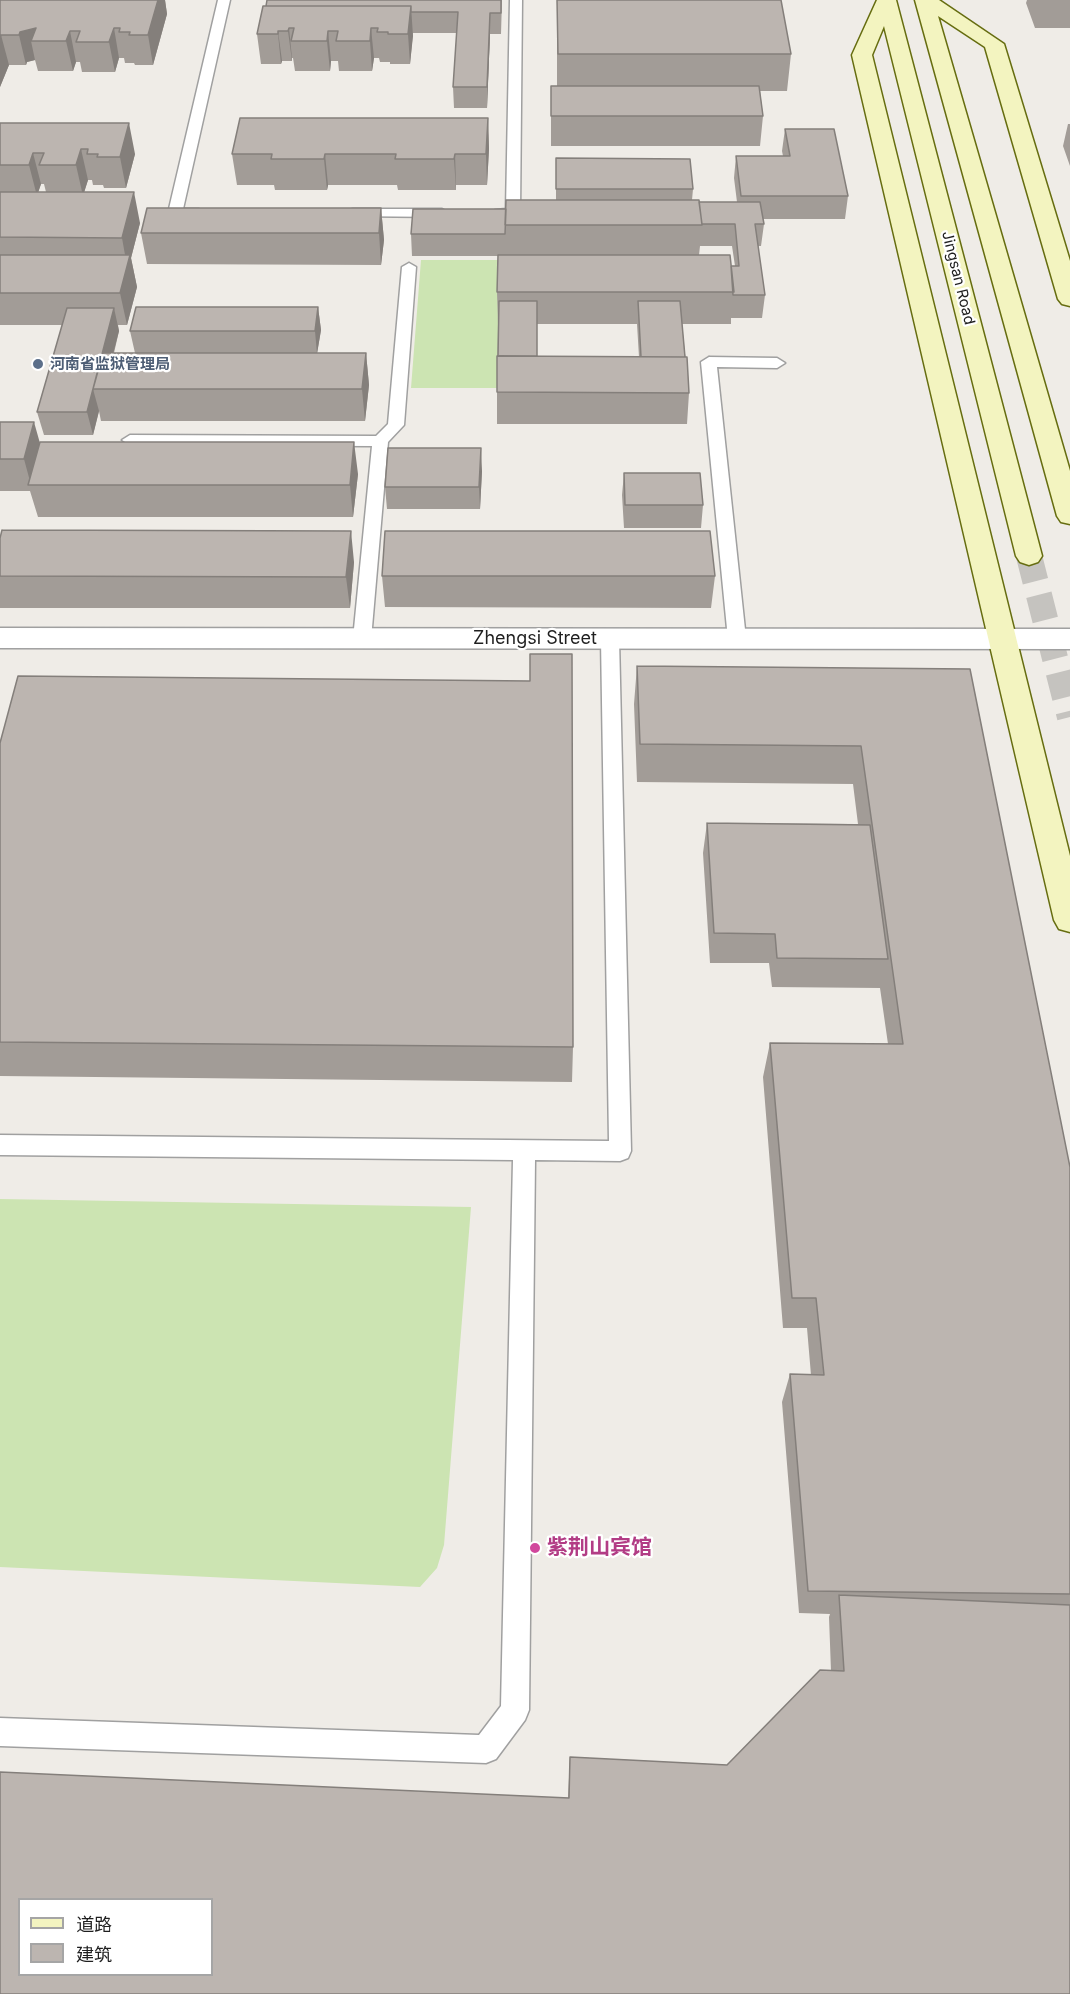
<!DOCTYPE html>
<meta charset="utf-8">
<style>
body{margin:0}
#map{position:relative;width:1070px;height:1994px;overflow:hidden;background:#efece7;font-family:Inter,"Noto Sans SC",sans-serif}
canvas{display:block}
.legend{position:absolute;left:18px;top:1898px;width:195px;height:78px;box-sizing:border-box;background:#fff;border:2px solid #a5a5a5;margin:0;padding:8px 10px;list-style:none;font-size:18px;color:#1f1f1f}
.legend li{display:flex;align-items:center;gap:12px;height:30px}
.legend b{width:30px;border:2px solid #a5a5a5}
</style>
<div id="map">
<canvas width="1070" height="1994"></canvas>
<ul class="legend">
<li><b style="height:8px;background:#f3f4c0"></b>道路</li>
<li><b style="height:16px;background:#bcb5b0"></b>建筑</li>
</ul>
</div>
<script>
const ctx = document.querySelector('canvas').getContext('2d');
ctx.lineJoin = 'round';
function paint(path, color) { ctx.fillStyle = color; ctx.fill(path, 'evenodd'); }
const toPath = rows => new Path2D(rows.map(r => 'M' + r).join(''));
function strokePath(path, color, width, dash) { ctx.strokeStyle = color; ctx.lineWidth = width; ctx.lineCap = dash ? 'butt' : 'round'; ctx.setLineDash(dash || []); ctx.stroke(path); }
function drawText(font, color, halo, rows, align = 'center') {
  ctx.font = font + ' Inter,"Noto Sans SC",sans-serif'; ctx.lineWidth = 4.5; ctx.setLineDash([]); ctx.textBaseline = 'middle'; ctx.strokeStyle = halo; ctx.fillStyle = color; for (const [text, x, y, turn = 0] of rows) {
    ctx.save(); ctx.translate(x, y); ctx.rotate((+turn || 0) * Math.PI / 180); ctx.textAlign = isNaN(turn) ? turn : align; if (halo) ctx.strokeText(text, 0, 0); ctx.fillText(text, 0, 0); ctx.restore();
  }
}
paint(toPath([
 [421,260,501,260,498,388,411,388],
 [0,1199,471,1207,444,1545,437,1568,420,1587,0,1567]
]), '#cce4b2');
strokePath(toPath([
 [1029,556,1070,717]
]), '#c5c3bf', 26, [26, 14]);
const lane = toPath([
 [218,0,230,0,183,209,199,209,206,213,199,217,175,217,168,213,218,0],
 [510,0,522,0,520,213,513,217,500,217,493,213,495,210,506,209,510,0],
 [353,209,442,209,449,213,442,217,348,216,348,210,353,209],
 [409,263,416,267,404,425,388,442,371,639,362,645,353,639,372,446,130,445,122,440,130,435,376,436,388,424,402,267,409,263],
 [709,357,777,358,785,363,777,368,717,367,746,639,737,645,728,639,701,362,709,357],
 [610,633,619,639,631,1151,628,1158,620,1161,535,1160,529,1710,525,1720,496,1759,486,1763,0,1746,0,1718,479,1735,501,1706,513,1160,0,1155,0,1135,609,1141,601,639,610,633]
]);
const street = toPath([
 [0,628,1070,629,1070,649,0,648,0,628]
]);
const secondary = toPath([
 [877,0,896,0,1042,556,1038,562,1029,565,1020,562,1016,556,884,26,872,55,1070,856,1070,932,1059,929,1054,920,852,55,877,0],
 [915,0,939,0,1004,44,1070,261,1070,306,1062,304,1058,299,985,47,938,16,1070,471,1070,524,1061,522,1057,516,915,0]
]);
strokePath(lane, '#a0a0a0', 3);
strokePath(street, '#a0a0a0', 3);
strokePath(secondary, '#666d10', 3);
paint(lane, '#fff');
paint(street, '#fff');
paint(secondary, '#f3f4c0');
paint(toPath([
 [0,0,165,0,167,14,153,65,135,65,134,63,125,63,124,58,119,58,115,72,82,72,80,62,76,62,73,71,38,71,35,60,27,62,26,65,9,65,0,87],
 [502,0,501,34,490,34,487,108,454,108,453,87,457,33,413,33,410,64,390,64,390,62,380,62,379,58,374,58,372,71,339,71,338,61,331,61,330,71,295,71,293,58,292,58,292,61,282,61,281,64,261,64,257,34,263,6],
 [557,0,791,54,787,91,760,91,763,116,760,146,551,146,551,86,557,86],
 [1027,0,1070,0,1070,28,1035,28,1026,3],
 [488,118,489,149,487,185,456,185,456,190,398,190,397,185,328,185,327,190,275,190,274,185,237,185,232,154],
 [0,123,135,154,126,188,104,188,103,185,93,185,92,180,88,180,84,192,140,223,131,258,137,287,127,325,118,325,119,331,114,353,135,353,130,331,318,307,321,330,317,353,366,353,369,385,365,421,101,421,99,411,93,435,44,435,37,412,62,325,0,325],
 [41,184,44,184,46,192,38,192],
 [1068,124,1070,124,1070,166,1063,146],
 [785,129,848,196,845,219,763,219,764,224,761,246,758,246,765,295,762,318,731,318,731,324,682,324,689,393,687,424,497,424,497,392,498,324,497,292,498,256,412,256,411,234,506,209,556,200,556,158,693,189,692,200,699,202,737,202,734,178,736,156,783,156,782,151],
 [700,246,732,246,735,266,731,266,699,255],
 [537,324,637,324,639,357,537,356],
 [381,208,384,240,381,265,147,264,141,233],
 [0,422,40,443,358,474,353,517,38,517,30,491,0,491],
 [482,471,480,509,387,509,385,487],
 [624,473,703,505,701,528,624,528,622,495],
 [0,538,354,562,350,608,0,608],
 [382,576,715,576,711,608,385,607],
 [637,666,970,669,1070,1167,1070,1994,568,1798,570,1757,727,1765,831,1671,829,1617,830,1614,799,1613,782,1402,790,1374,811,1375,807,1328,783,1328,763,1077,770,1043,888,1044,880,988,772,987,769,963,710,963,703,853,707,823,858,824,853,784,637,782,634,704],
 [530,681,573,1047,572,1082,0,1076,0,743]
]), '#a29c97');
paint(toPath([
 [158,0,165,0,167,14,153,65,148,35],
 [411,6,413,36,410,64,408,34],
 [490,13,490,34,487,108,487,87],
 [36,28,31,41,35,60,27,62,26,65,19,35,20,32],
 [114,28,119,58,115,72,109,42],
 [289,28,292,58,292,61,288,31],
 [371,28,374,58,372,71,370,41],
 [70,31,76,62,73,71,66,41],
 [278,31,282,61,281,64,278,34],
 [328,31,331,61,330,71,327,41],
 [1,35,9,65,0,87,0,38],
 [488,118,489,149,487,185,486,154],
 [129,123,135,154,126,188,120,157],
 [81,149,88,180,83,196,76,165],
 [33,153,41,184,37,196,29,165],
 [325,154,328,185,327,190,324,159],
 [455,154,456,185,456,190,454,159],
 [134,192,140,223,131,258,137,287,127,325,120,293,127,266,122,238],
 [381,208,384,240,381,265,379,233],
 [318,307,321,330,317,354,315,331],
 [114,308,119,331,104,389,93,389,99,411,93,435,87,412],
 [366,353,369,385,365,421,362,389],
 [34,422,43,454,31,485,24,459],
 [354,442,358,474,353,517,350,485],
 [481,448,482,471,480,509,479,487],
 [351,531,354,562,350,608,346,577]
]), '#847f7b');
const building = toPath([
 [0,0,158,0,148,35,129,35,130,32,119,32,120,28,114,28,109,42,76,42,80,31,70,31,66,41,31,41,36,28,20,32,19,35,1,35,0,38,0,0],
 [267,0,501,0,501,13,490,13,487,87,453,87,458,12,411,12,411,6,266,6,267,0],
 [557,0,781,0,791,54,558,54,557,0],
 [263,6,411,6,408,34,388,34,388,32,377,32,378,28,371,28,370,41,336,41,338,31,328,31,327,41,291,41,294,28,289,28,288,31,278,31,278,34,257,34,263,6],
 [551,86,759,86,763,116,551,116,551,86],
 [240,118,488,118,486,154,455,154,454,159,395,159,396,154,325,154,324,159,271,159,272,154,232,154,240,118],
 [0,123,129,123,120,157,97,157,98,154,87,154,88,149,81,149,76,165,39,165,44,153,33,153,29,165,0,165,0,123],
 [785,129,834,129,848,196,741,196,736,156,790,156,785,129],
 [556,158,690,159,693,189,556,189,556,158],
 [0,192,134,192,122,238,0,237,0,192],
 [506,200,699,200,702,225,505,225,506,200],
 [699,202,760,202,764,224,755,224,765,295,733,295,731,266,739,266,735,224,702,224,699,202],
 [147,208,381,208,379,233,141,233,147,208],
 [413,209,506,209,505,234,411,234,413,209],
 [0,255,130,255,120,293,0,293,0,255],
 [498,255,730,255,734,292,497,292,498,255],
 [499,301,537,301,537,356,498,356,499,301],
 [638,301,680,301,685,357,641,357,638,301],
 [136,307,318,307,315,331,130,331,136,307],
 [67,308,114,308,87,412,37,412,67,308],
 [103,353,366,353,362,389,93,389,103,353],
 [497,356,687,357,689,393,497,392,497,356],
 [0,422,34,422,24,459,0,459,0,422],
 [40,442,354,442,350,485,28,485,40,442],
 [388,448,481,448,479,487,385,487,388,448],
 [624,473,700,473,703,505,625,505,624,473],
 [2,530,351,531,346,577,0,576,0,538,2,530],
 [385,531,710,531,715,576,382,576,385,531],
 [530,654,572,654,573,1047,0,1042,0,743,18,676,530,681,530,654],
 [637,666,970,669,1070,1167,1070,1594,808,1591,790,1374,824,1375,816,1298,792,1298,770,1043,903,1044,861,746,640,744,637,666],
 [707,823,870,825,888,959,777,958,775,934,714,933,707,823],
 [839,1595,1070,1605,1070,1994,0,1994,0,1772,569,1798,570,1757,727,1765,820,1670,844,1671,839,1595],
 [20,1899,212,1899,212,1974,20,1974,20,1899]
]);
paint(building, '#bcb5b0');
strokePath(building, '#847f7b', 1.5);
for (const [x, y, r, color] of [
 [38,364,6,"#5c6f8a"],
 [535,1548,6,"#d1479c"]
]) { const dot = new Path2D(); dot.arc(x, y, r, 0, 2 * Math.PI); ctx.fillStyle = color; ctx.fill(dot); strokePath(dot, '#fff', 2); }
drawText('15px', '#1f1f1f', '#fff', [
 ["Jingsan Road",958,278,76]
]);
drawText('bold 15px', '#4e5e75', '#fff', [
 ["河南省监狱管理局",50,364]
], 'left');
drawText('18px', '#1f1f1f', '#fff', [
 ["Zhengsi Street",535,639]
]);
drawText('bold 21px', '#b23c85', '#fff', [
 ["紫荆山宾馆",547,1548]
], 'left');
</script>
